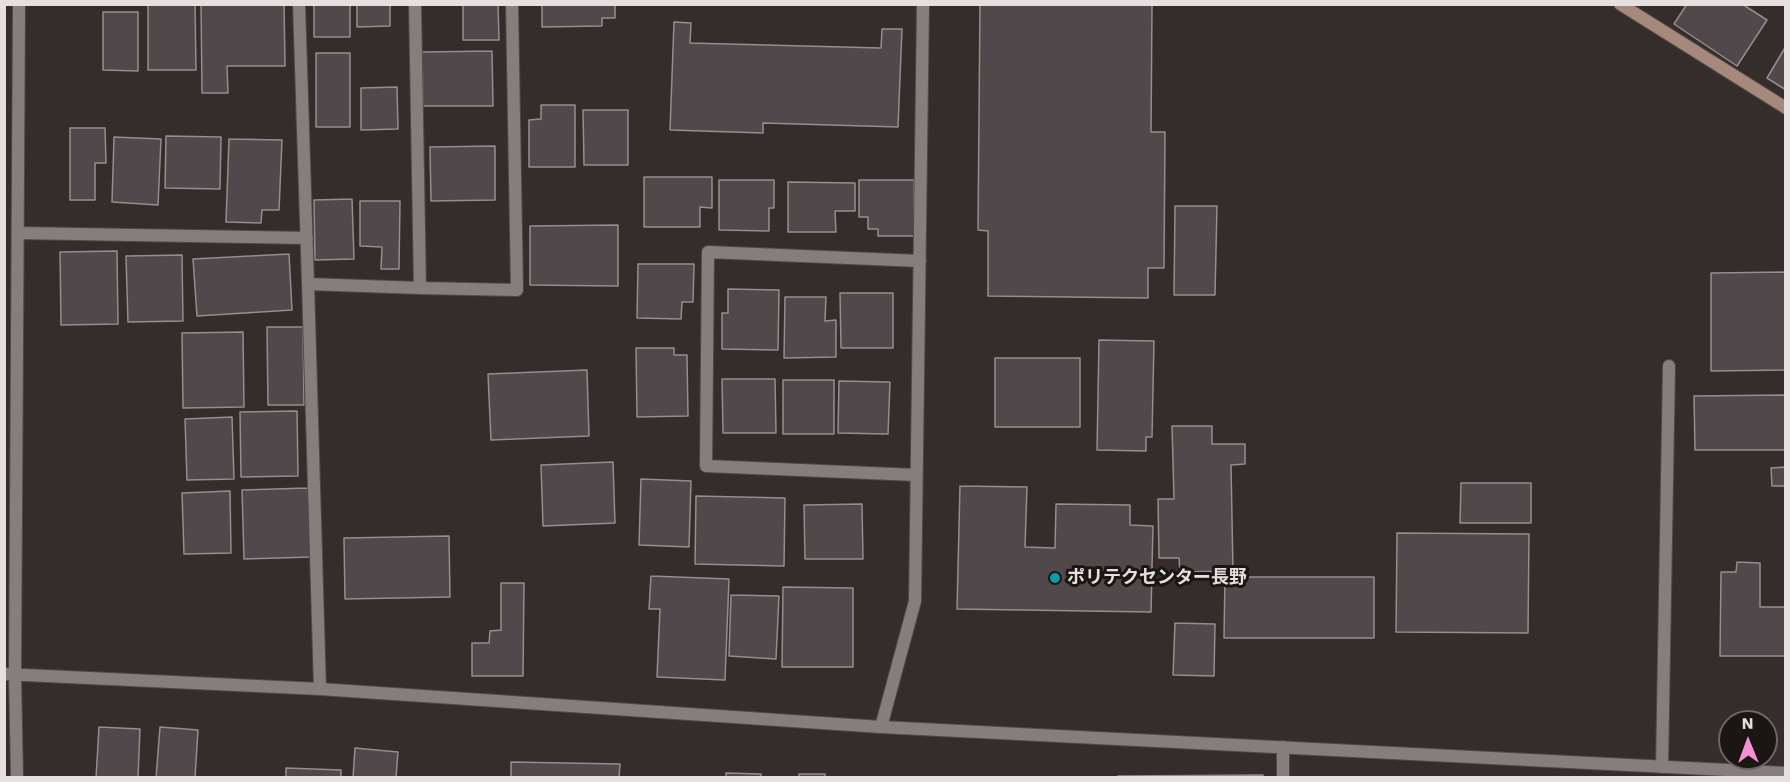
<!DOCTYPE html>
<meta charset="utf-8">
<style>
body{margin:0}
#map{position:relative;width:1790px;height:782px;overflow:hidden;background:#342d2a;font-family:"Work Sans",sans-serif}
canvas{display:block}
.frame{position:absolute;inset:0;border:6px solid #e5e0de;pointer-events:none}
.north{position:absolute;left:1718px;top:710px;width:60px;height:60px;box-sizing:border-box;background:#191614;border:2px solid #6b6765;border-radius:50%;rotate:359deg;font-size:16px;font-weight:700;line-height:24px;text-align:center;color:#e5e0de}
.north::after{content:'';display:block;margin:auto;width:21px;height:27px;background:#f491d3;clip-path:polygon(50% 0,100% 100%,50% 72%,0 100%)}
</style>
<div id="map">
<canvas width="1790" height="782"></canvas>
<div class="frame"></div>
<div class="north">N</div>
</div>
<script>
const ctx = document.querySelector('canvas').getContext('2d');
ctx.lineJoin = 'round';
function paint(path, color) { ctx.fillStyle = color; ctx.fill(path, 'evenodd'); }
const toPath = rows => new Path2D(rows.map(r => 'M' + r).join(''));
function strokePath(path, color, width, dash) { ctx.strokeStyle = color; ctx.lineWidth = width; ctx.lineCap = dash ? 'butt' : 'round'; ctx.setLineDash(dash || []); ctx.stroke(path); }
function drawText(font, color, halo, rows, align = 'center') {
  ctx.font = font + ' "Work Sans","Noto Sans JP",sans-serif'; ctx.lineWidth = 6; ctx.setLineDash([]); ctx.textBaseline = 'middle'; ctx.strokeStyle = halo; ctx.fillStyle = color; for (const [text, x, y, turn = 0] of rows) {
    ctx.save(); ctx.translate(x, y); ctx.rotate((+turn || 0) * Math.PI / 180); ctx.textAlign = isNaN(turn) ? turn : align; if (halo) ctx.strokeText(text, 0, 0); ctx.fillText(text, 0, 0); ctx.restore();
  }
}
const building = toPath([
 [148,4,195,4,196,70,148,70,148,4],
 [201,4,284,4,285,66,227,66,228,93,202,93,201,4],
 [314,4,350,4,350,37,314,37,314,4],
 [357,4,390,4,390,26,357,27,357,4],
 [463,4,498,4,499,40,463,40,463,4],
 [542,4,615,4,615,18,602,18,602,26,542,27,542,4],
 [980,4,1152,4,1151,132,1165,132,1164,268,1148,268,1148,298,988,296,988,231,978,230,980,4],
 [1687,4,1746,4,1745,6,1767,20,1737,66,1674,24,1687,4],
 [103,12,138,12,138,71,103,70,103,12],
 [674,22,691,23,690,43,881,48,882,29,902,29,898,127,763,123,763,133,670,130,674,22],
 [1786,46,1786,90,1767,78,1786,46],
 [492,51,493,106,423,106,422,52,492,51],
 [316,53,350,53,350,127,316,127,316,53],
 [397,87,398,129,361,130,361,88,397,87],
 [541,105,575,105,575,167,529,167,529,120,541,119,541,105],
 [583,110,628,110,628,165,584,165,583,110],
 [70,128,105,128,106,163,95,163,95,200,70,200,70,128],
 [166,136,221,137,220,189,165,188,166,136],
 [114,137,161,139,158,205,112,202,114,137],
 [229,139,282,140,279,210,262,210,261,223,226,222,229,139],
 [495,146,495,200,431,201,430,147,495,146],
 [644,177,712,177,712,208,700,207,700,227,644,227,644,177],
 [719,180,774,180,774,208,769,208,769,231,719,230,719,180],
 [859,180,914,180,914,236,878,236,878,229,868,229,868,217,859,217,859,180],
 [788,182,855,183,855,211,835,211,836,232,788,232,788,182],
 [352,199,354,259,315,260,314,200,352,199],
 [360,201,400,201,399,269,381,269,382,247,360,246,360,201],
 [1175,206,1217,206,1215,295,1174,295,1175,206],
 [618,225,618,286,530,285,530,226,618,225],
 [117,251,118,324,61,325,60,252,117,251],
 [289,254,292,310,197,316,193,259,289,254],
 [182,255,183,321,128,322,126,256,182,255],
 [638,264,694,264,693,302,682,302,681,319,637,318,638,264],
 [1786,272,1786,370,1711,371,1711,273,1786,272],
 [728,289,779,290,778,350,722,349,722,313,728,313,728,289],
 [840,293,893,293,893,348,841,348,840,293],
 [785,297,826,297,825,321,836,320,836,357,784,358,785,297],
 [267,327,303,327,304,405,268,405,267,327],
 [243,332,244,407,183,408,182,333,243,332],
 [1099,340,1154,341,1152,437,1146,437,1146,451,1097,450,1099,340],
 [636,348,674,348,674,355,687,355,688,416,637,417,636,348],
 [995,358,1080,358,1080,427,995,427,995,358],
 [587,370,589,436,491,440,488,374,587,370],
 [722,379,775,379,776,433,723,433,722,379],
 [783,380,834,380,834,434,783,434,783,380],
 [839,381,890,382,888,434,838,433,839,381],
 [1786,395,1786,450,1695,450,1694,396,1786,395],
 [297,411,298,476,241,477,240,412,297,411],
 [232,417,234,479,187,480,185,419,232,417],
 [1172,426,1212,426,1212,444,1245,444,1245,464,1231,465,1233,571,1180,572,1179,558,1159,558,1158,499,1174,499,1172,426],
 [613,462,615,523,543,526,541,465,613,462],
 [1786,467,1786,486,1772,486,1771,468,1786,467],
 [641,479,691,481,689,547,639,545,641,479],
 [1461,483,1531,483,1531,523,1460,523,1461,483],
 [960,486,1027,487,1025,547,1055,548,1056,504,1130,505,1130,525,1153,526,1151,612,957,609,960,486],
 [308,488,311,557,244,559,242,490,308,488],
 [230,491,231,553,184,554,182,493,230,491],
 [696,496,785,498,784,566,695,564,696,496],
 [862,504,863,559,805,559,804,505,862,504],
 [1397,533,1529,534,1528,633,1396,632,1397,533],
 [449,536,450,597,345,599,344,538,449,536],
 [1737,562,1760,563,1760,607,1786,607,1786,656,1720,656,1721,572,1736,572,1737,562],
 [651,576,729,579,725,680,657,677,660,609,649,609,651,576],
 [1225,577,1374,577,1374,638,1224,638,1225,577],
 [501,583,524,583,523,676,472,676,472,643,489,643,490,631,501,630,501,583],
 [783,587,853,588,853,667,782,667,783,587],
 [731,595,779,596,776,659,729,656,731,595],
 [1175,623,1215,624,1214,676,1173,675,1175,623],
 [99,727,140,729,138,778,96,778,99,727],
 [160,727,198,730,195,778,156,778,160,727],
 [355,748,398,752,396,778,353,778,355,748],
 [511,762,620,764,619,778,511,778,511,762],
 [286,768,341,770,341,778,286,778,286,768],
 [726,773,761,774,761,778,726,778,726,773],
 [799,774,825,774,825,778,799,778,799,774],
 [1263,775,1263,778,1118,776,1263,775],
 [869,777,976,777,976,778,869,778,869,777]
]);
paint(building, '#50484a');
strokePath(building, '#968d8f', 1.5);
const minor = toPath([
 [299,4,308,284],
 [18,233,307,238],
 [420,288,517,290,512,4],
 [916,475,706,466,708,252,920,261],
 [320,689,308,284,420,288,415,4],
 [881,727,915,601,923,4],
 [1283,747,1283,778],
 [1662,767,1669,366]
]);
const tertiary = toPath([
 [4,674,320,689,881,727,1786,773],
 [17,778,15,675,19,4]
]);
const secondary = toPath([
 [1620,4,1786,108]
]);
strokePath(minor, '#504a48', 14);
strokePath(tertiary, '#504a48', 14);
strokePath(secondary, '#504a48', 14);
strokePath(minor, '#867e7b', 12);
strokePath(tertiary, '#867e7b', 12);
strokePath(secondary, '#a6887d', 12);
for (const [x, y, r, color] of [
 [1055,578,6,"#0f9aa8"]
]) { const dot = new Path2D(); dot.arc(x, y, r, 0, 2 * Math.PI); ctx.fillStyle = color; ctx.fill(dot); strokePath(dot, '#191614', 2); }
drawText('bold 18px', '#e5e0de', '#191614', [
 ["ポリテクセンター長野",1067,578]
], 'left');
</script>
